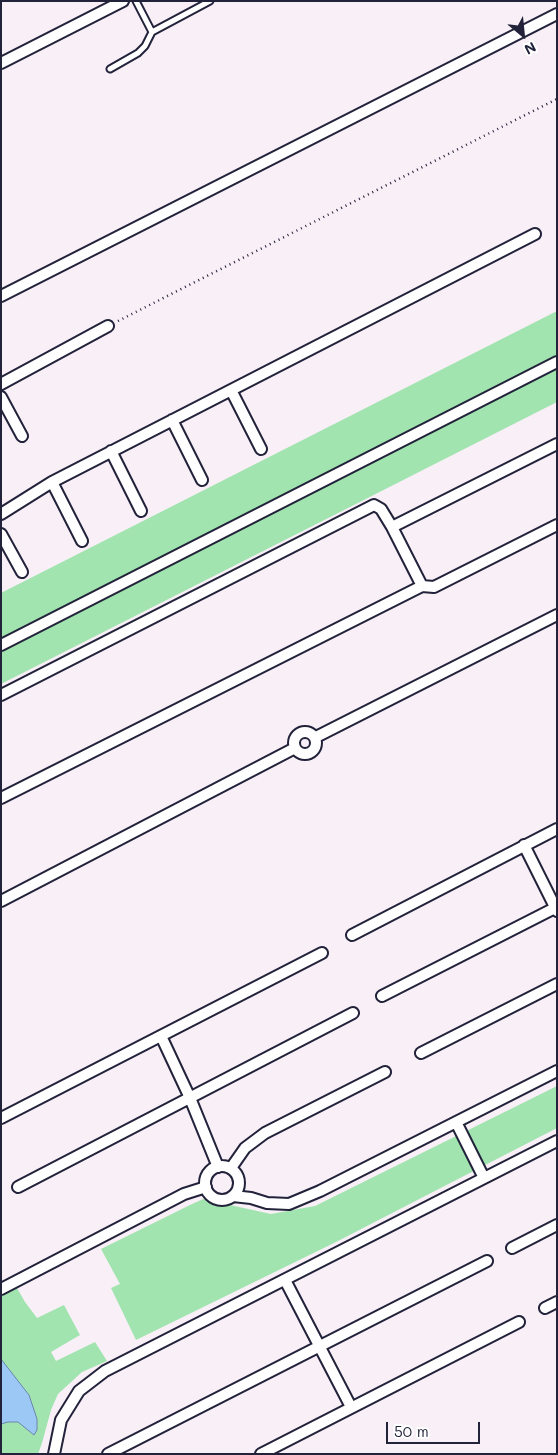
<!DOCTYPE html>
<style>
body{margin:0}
#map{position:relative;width:558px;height:1455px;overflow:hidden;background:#f8eff7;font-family:Mali,sans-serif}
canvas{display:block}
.frame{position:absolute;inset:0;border:2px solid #22223b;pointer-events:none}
.north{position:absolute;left:498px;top:10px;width:50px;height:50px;-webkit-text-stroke:4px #fff;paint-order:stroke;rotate:152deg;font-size:14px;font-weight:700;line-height:20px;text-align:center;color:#22223b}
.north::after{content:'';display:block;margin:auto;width:18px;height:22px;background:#22223b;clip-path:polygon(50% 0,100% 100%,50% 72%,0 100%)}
.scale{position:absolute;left:386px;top:1422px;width:94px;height:22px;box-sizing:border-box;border:2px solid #22223b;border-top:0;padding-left:6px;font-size:15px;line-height:18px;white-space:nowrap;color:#22223b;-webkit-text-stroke:4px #fff;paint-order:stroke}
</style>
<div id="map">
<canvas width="558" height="1455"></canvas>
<div class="frame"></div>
<div class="north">N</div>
<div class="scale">50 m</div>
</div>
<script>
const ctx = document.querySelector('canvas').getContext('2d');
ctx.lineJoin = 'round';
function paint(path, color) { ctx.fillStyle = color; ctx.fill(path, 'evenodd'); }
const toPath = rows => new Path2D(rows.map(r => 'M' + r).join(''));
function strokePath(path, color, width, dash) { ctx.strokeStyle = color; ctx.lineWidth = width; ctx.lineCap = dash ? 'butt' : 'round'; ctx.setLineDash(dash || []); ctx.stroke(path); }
paint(toPath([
 [557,311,557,402,1,684,1,593],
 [557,1086,557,1128,336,1242,136,1340,111,1288,120,1284,101,1249,190,1205,203,1199,271,1214,315,1206],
 [17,1288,25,1302,37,1318,64,1305,80,1335,51,1352,56,1361,95,1342,107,1361,82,1372,58,1394,51,1410,42,1443,38,1454,1,1454,1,1296]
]), '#a2e4af');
const water = toPath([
 [1,1359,29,1395,37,1419,37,1430,34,1435,18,1422,8,1422,1,1424,1,1359]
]);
paint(water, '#9bc8f5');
strokePath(water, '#6b86ab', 1);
const lane = toPath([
 [136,1,152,32,210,1],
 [110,69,138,53,145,46,152,32]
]);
const street = toPath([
 [1,63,123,1],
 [1,296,557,14],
 [1,384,108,326],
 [231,390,261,449],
 [1,397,22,436],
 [172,420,202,480],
 [111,451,141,511],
 [52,482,82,541],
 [1,514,52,482,535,234],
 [392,527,557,444],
 [1,534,22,572],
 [1,645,557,362],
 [1,695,374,505,381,509,392,527,422,586],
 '294 743a11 11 0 1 1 22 0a11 11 0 1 1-22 0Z',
 [316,737,557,615],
 [1,798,422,586,434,587,557,525],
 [524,845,557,911],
 [1,901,295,748],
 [352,935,557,829],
 [382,996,557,907],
 [161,1036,190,1098,218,1167],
 [421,1053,557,984],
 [1,1118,322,953],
 [456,1122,484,1178],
 '205 1183a17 17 0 1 1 34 0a17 17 0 1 1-34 0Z',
 [231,1168,245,1148,265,1133,385,1072],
 [18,1187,353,1013],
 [233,1196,251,1198,267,1203,289,1204,320,1191,557,1071],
 [512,1248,557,1225],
 [285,1280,351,1407],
 [1,1289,184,1194,206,1187],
 [545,1308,557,1302],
 [54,1454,61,1420,79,1391,105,1371,557,1141],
 [108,1454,487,1261],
 [261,1454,519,1322]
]);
strokePath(lane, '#22223b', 9);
strokePath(street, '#22223b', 14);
strokePath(toPath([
 [118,321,557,99]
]), '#22223b', 2.5, [1, 4]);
strokePath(lane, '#fff', 5);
strokePath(street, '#fff', 10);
</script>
